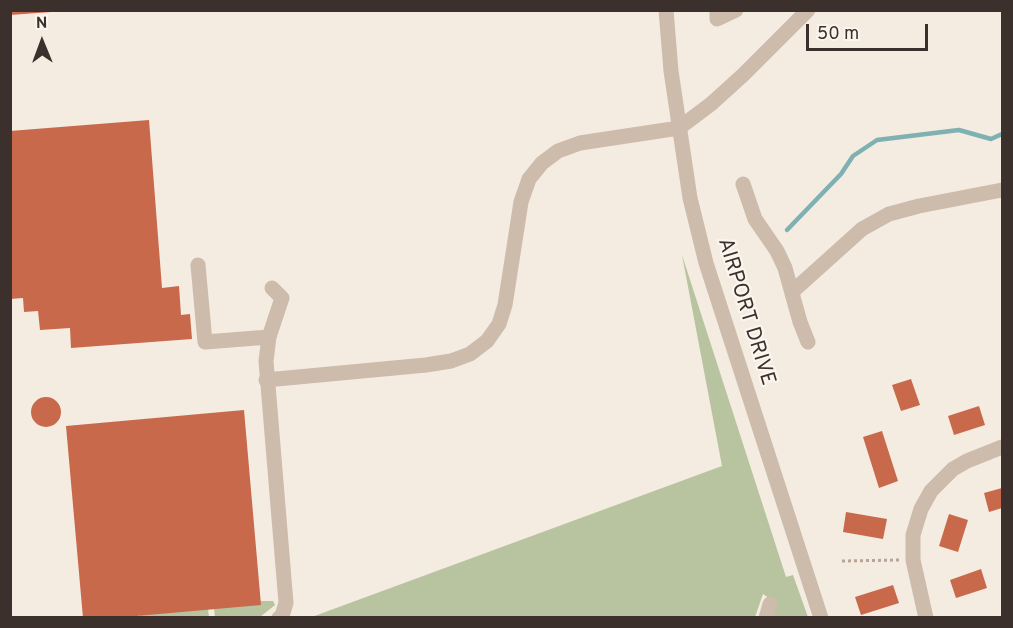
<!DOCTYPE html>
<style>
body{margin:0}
#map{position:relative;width:1013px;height:628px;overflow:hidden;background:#f4ebe1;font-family:Overpass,sans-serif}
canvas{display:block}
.frame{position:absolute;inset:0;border:12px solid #3b302b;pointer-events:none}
.north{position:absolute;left:12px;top:12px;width:60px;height:60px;-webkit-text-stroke:4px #fbf5ee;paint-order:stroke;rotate:359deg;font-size:16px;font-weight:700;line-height:24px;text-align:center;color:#3b302b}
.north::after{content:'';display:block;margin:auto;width:21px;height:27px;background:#3b302b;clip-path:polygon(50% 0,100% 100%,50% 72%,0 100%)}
.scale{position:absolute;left:806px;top:24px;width:122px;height:27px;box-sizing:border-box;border:3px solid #3b302b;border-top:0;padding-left:8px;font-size:18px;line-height:21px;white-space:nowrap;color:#3b302b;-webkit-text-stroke:4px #fbf5ee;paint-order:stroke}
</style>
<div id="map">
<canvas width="1013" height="628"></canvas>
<div class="frame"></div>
<div class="north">N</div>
<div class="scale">50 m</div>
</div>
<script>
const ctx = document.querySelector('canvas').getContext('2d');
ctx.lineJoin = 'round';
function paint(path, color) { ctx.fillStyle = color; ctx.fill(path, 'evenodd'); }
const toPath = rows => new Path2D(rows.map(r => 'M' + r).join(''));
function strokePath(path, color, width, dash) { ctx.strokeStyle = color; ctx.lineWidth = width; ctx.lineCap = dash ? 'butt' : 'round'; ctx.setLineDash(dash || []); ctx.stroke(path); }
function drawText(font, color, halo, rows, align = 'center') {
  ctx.font = font + ' Overpass,sans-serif'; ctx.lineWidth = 4.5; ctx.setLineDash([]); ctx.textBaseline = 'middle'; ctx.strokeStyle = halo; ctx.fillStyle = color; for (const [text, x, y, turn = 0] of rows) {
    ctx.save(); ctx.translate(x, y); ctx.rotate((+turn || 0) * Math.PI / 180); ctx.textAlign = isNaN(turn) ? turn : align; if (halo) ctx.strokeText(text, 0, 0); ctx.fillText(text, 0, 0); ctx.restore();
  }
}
paint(toPath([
 [682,255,786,577,793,575,808,617,770,617,776,603,763,594,755,617,309,618,722,466],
 [260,601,273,601,275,605,260,617,215,617,214,609],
 [208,609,209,617,140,618,140,615]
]), '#b8c4a0');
strokePath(toPath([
 [787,230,841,174,853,156,877,140,959,130,991,139,1002,134]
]), '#7fb0b2', 4.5);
paint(toPath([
 [10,10,51,10,51,12,10,15],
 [149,120,162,288,179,286,181,315,190,314,192,339,71,348,70,328,40,330,38,311,24,312,23,298,10,299,10,131],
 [911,379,920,405,901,411,892,385],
 '31 412a15 15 0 1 1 30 0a15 15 0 1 1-30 0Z',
 [979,406,985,425,954,435,948,416],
 [244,410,261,605,114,618,83,618,66,426],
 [882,431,898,481,879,488,863,437],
 [1002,488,1002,508,989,512,984,493],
 [846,512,887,519,883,539,843,532],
 [949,514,968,520,958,552,939,546],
 [981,569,987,588,956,598,950,580],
 [893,585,899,603,861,615,855,597]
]), '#c8694b');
strokePath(toPath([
 [842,561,900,560]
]), '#b9a596', 3, [3, 3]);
strokePath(toPath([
 [666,10,671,71,690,198,706,263,821,618],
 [717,10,717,19,736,10],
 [743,184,755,219,777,251,785,268,800,322,808,342],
 [198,265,205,342,269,337],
 [272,288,282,298,269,337,266,361,286,603,282,616,279,618],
 [792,292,862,229,889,214,919,206,1002,190],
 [266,380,426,365,451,361,470,354,487,341,499,324,505,305,521,202,529,179,542,163,558,151,580,143,679,128,711,104,743,75,808,10],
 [766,618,770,604],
 [926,618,913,560,913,535,921,509,931,491,953,469,967,461,1002,447]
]), '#cdbbac', 15);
drawText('21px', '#3b302b', '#fbf5ee', [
 ["AIRPORT DRIVE",745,312,73]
]);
</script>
